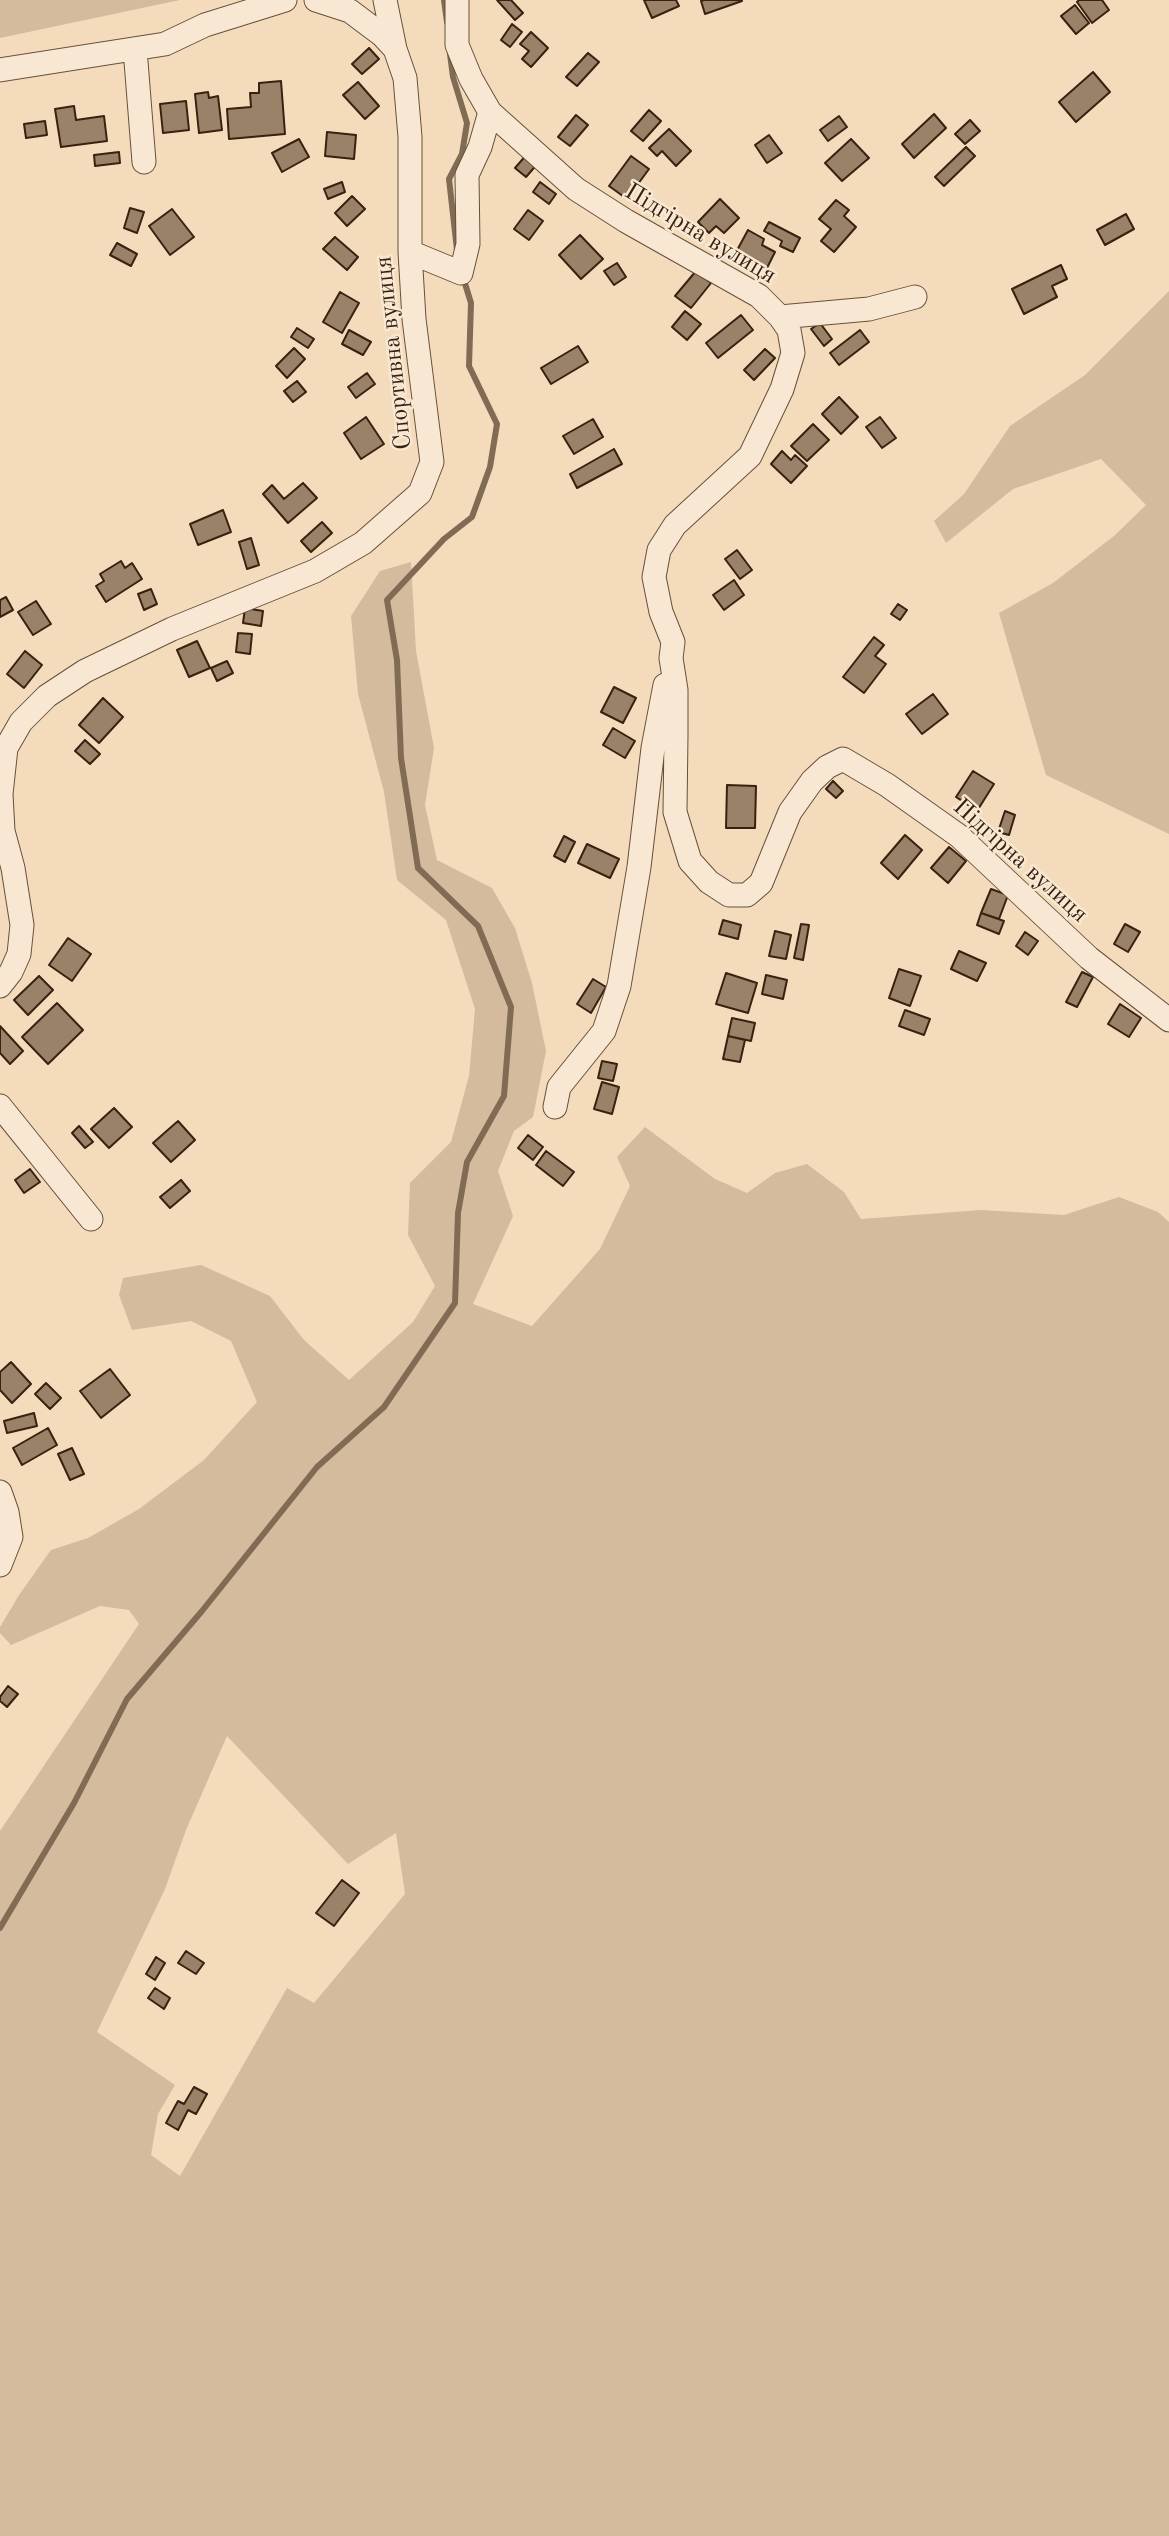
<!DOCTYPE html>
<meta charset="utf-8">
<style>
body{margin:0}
canvas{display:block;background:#f4dbbb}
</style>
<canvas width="1169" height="2536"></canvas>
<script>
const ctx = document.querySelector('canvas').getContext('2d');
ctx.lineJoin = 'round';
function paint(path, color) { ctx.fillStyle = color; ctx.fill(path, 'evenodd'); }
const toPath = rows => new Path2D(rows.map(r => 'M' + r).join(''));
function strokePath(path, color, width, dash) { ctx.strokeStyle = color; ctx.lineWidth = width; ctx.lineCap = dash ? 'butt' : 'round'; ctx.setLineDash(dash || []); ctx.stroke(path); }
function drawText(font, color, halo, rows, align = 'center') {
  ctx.font = font + ' "Old Standard TT",serif'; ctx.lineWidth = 5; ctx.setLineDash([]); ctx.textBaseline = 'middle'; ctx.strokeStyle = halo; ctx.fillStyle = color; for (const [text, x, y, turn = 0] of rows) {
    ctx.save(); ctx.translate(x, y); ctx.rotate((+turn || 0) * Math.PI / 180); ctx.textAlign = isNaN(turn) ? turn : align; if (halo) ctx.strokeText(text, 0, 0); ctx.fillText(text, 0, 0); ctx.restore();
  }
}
paint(toPath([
 [0,0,180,0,0,38],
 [1169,291,1169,834,1046,775,999,613,1053,583,1114,536,1146,505,1101,459,1013,489,946,543,934,521,964,494,1010,426,1085,375],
 [411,562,416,651,434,748,425,805,437,860,492,888,515,928,532,983,546,1051,533,1117,514,1131,498,1171,513,1216,473,1304,532,1326,600,1249,630,1186,617,1157,645,1127,715,1179,747,1193,775,1173,807,1164,844,1192,861,1219,981,1210,1064,1215,1119,1197,1158,1212,1169,1222,1169,2536,0,2536,0,1831,139,1624,129,1610,100,1606,11,1645,0,1633,0,1627,19,1595,51,1550,88,1538,139,1509,204,1460,257,1402,231,1341,191,1321,132,1330,119,1295,123,1278,201,1265,270,1296,304,1340,349,1380,413,1322,435,1286,408,1235,410,1183,451,1142,469,1076,475,1009,446,920,397,880,384,792,358,694,351,616,380,571],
 [227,1736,348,1864,396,1833,405,1894,314,2003,287,1988,180,2176,151,2155,158,2114,175,2085,97,2032,165,1889,186,1830]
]), '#d4bb9e');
strokePath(toPath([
 [444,0,447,22],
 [450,54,453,77,467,123,462,154,449,179,457,250],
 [0,1928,74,1803,127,1699,202,1611,317,1467,384,1407,455,1303,458,1213,467,1162,504,1096,511,1007,478,926,418,868,401,758,397,660,387,600,444,539,472,517,490,467,497,424,469,366,471,303,463,277]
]), '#826b54', 6);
const building = toPath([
 [497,0,511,0,523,13,515,20,497,0],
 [644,0,676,0,679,6,652,18,644,0],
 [704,0,741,0,742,1,705,14,701,1,704,0],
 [1079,0,1102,0,1109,10,1092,23,1077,2,1079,0],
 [1075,5,1089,23,1076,34,1061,16,1075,5],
 [512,24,522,32,510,47,501,40,512,24],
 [531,32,548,48,531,67,522,59,529,51,520,44,531,32],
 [369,48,379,59,362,74,352,64,369,48],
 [588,53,599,62,577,86,566,77,588,53],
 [1093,72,1110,92,1076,122,1059,102,1093,72],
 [281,81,285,134,229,139,227,109,251,107,250,93,259,93,259,83,281,81],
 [358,82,379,106,365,119,343,95,358,82],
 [208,92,209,98,218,96,222,130,199,133,195,94,208,92],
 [186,101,189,130,163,133,160,104,186,101],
 [74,106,76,120,104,116,107,141,61,147,55,109,74,106],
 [649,110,661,121,643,141,631,131,649,110],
 [934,114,946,128,914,158,902,144,934,114],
 [576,115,588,125,570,146,558,137,576,115],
 [839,116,847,127,828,141,820,130,839,116],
 [970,120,980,131,965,144,955,134,970,120],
 [45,121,47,135,26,138,24,124,45,121],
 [669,129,691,151,676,166,662,151,657,156,649,148,669,129],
 [327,132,356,135,354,159,325,156,327,132],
 [769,135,782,153,767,163,755,145,769,135],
 [299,139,309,157,282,172,272,153,299,139],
 [851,139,869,158,842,181,825,163,851,139],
 [966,147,975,156,944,186,935,177,966,147],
 [119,152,120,163,95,166,94,155,119,152],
 [528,153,539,162,526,177,515,168,528,153],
 [631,156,649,169,627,199,609,186,631,156],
 [342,182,345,192,328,199,324,189,342,182],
 [540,182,556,194,549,204,533,192,540,182],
 [352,196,365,209,347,226,335,213,352,196],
 [720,199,739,218,724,233,716,226,709,233,698,222,720,199],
 [836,200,849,210,844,216,856,227,834,252,821,241,831,229,819,219,836,200],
 [130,208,144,212,137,233,124,228,130,208],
 [172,209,194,237,170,255,149,226,172,209],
 [528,210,543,221,529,240,514,229,528,210],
 [1126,214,1134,229,1105,245,1097,230,1126,214],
 [769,222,800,238,793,252,780,246,782,241,764,231,769,222],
 [748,230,764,239,762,245,775,252,766,270,735,254,748,230],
 [580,235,603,259,581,279,559,255,580,235],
 [335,237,358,257,347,270,323,249,335,237],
 [117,243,137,254,131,266,110,255,117,243],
 [617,263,626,277,614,285,604,271,617,263],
 [1061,265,1067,279,1052,286,1057,297,1024,314,1012,289,1061,265],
 [696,271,711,283,691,308,675,296,696,271],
 [340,292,359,303,342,333,323,322,340,292],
 [685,311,701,324,687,340,672,327,685,311],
 [741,315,753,330,718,358,706,343,741,315],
 [820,323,832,339,824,346,811,329,820,323],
 [297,328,314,339,308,348,291,337,297,328],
 [349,330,371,342,363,355,342,344,349,330],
 [860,330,869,342,839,365,830,353,860,330],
 [578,346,588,362,551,384,541,368,578,346],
 [294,348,305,359,287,378,276,366,294,348],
 [765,349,775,358,754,380,744,370,765,349],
 [367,373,375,384,356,398,348,387,367,373],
 [297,381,306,392,293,402,284,391,297,381],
 [839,397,858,417,841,434,822,414,839,397],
 [366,417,384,444,361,459,344,433,366,417],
 [880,417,896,438,882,448,866,427,880,417],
 [593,419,603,437,574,454,563,436,593,419],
 [813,424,829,440,807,461,791,446,813,424],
 [614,449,622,464,577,488,570,474,614,449],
 [782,451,791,460,795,455,807,466,791,483,771,464,782,451],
 [303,483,317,498,288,523,263,494,272,485,284,499,303,483],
 [223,510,231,532,198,545,190,524,223,510],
 [322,522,332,533,311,552,301,541,322,522],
 [251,538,259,565,247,569,239,542,251,538],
 [737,550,752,570,740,579,725,559,737,550],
 [121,561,125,568,132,563,142,579,106,602,96,586,104,581,100,574,121,561],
 [734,580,744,595,724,610,713,595,734,580],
 [151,589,157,604,144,610,138,594,151,589],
 [6,597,13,610,0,617,0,600,6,597],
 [36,601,51,624,33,635,18,612,36,601],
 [898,604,907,610,900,620,891,614,898,604],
 [245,608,263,611,261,626,243,623,245,608],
 [238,633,252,634,250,654,236,652,238,633],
 [874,637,884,645,875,656,886,664,864,693,843,677,874,637],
 [197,641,210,668,189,677,177,650,197,641],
 [25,651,42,665,24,688,7,674,25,651],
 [227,661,233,673,217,681,211,668,227,661],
 [614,687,636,698,623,723,601,712,614,687],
 [933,694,948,714,922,734,906,714,933,694],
 [103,698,123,717,99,743,79,725,103,698],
 [613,728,635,741,625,758,603,745,613,728],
 [85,740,100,754,90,764,75,751,85,740],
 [973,771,994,784,977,811,956,797,973,771],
 [833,781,843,791,836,798,826,789,833,781],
 [727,785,756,786,755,828,726,828,727,785],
 [1005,811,1015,815,1009,835,998,832,1005,811],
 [905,835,922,850,898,879,881,863,905,835],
 [564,836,575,842,565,862,554,856,564,836],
 [587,844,619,859,610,878,578,863,587,844],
 [949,847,966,861,948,883,931,868,949,847],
 [991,889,1008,895,999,919,981,913,991,889],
 [981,913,1004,921,999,934,977,925,981,913],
 [723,920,741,925,738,939,719,934,723,920],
 [801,924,809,925,803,960,794,958,801,924],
 [1125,924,1140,932,1128,952,1114,944,1125,924],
 [775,931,791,935,786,959,769,956,775,931],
 [1025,932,1038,941,1028,955,1016,946,1025,932],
 [68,938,91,954,72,981,49,965,68,938],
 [959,951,986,963,977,981,951,969,959,951],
 [899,969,921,976,910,1006,889,998,899,969],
 [1082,972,1093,977,1077,1007,1066,1002,1082,972],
 [726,973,757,983,748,1013,716,1004,726,973],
 [766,975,787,980,783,999,762,994,766,975],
 [39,976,53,990,28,1015,14,1000,39,976],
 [593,979,606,987,591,1013,577,1004,593,979],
 [57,1003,83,1030,48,1064,22,1037,57,1003],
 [1120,1004,1141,1018,1129,1037,1108,1024,1120,1004],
 [905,1010,930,1019,924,1035,899,1026,905,1010],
 [732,1018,755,1023,751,1041,728,1036,732,1018],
 [0,1026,23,1051,10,1064,0,1053,0,1026],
 [728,1036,745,1040,740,1062,723,1059,728,1036],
 [602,1061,617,1064,613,1081,598,1078,602,1061],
 [602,1082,619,1087,612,1114,594,1109,602,1082],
 [114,1108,132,1127,109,1148,91,1129,114,1108],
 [178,1121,195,1140,171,1162,153,1143,178,1121],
 [79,1126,93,1142,85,1148,72,1133,79,1126],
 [528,1135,543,1147,533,1160,518,1148,528,1135],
 [546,1151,574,1172,563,1186,536,1165,546,1151],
 [30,1169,40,1182,24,1193,15,1180,30,1169],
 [181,1180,190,1191,170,1208,160,1197,181,1180],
 [11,1362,31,1384,12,1403,0,1390,0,1372,11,1362],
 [110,1369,130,1395,101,1418,80,1391,110,1369],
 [46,1383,61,1398,50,1409,35,1394,46,1383],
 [34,1413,37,1426,7,1433,4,1421,34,1413],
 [48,1428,57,1445,22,1465,13,1448,48,1428],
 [72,1448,84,1474,70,1480,58,1454,72,1448],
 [8,1686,18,1694,7,1707,0,1701,0,1697,8,1686],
 [342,1880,359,1893,334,1926,316,1913,342,1880],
 [186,1951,204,1963,196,1974,178,1963,186,1951],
 [156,1957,165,1963,155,1980,146,1974,156,1957],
 [155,1988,170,1998,164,2009,148,1998,155,1988],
 [194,2087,207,2094,196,2114,188,2110,178,2130,166,2123,178,2101,184,2104,194,2087]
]);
paint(building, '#9a8269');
strokePath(building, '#382110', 2);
const minor = toPath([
 [316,0,350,11,382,35,395,49],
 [457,0,457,45,471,79,490,112,576,189,626,221,759,296,780,317,789,330,793,353,782,389,750,456,675,525,659,550,654,577,661,612,673,642,671,658,676,690,676,735,675,812,690,861,709,882,729,895,747,895,761,883,790,812,812,781,827,767,843,759,887,785,959,836,1089,958,1169,1020],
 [135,49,144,162],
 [0,70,165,44,205,25,285,0],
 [410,252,461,273,468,244,467,175,480,147,490,112],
 [780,317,869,309,915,297],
 [0,986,11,972,19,954,22,925,13,868,3,831,1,794,6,748,21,722,47,696,85,671,172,629,315,571,363,543,420,493,432,462,414,319,410,252,410,137,405,78,395,49,385,0],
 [0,1106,91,1219],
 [555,1107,559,1087,604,1031,619,986,639,867,653,748,665,685],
 [0,1492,7,1512,11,1537,0,1565]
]);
strokePath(minor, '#67503b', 25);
strokePath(minor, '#f8e8d3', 23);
drawText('24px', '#382110', '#f8e8d3', [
 ["Підгірна вулиця",700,234,31],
 ["Спортивна вулиця",394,353,-96],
 ["Підгірна вулиця",1020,861,42]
]);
</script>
